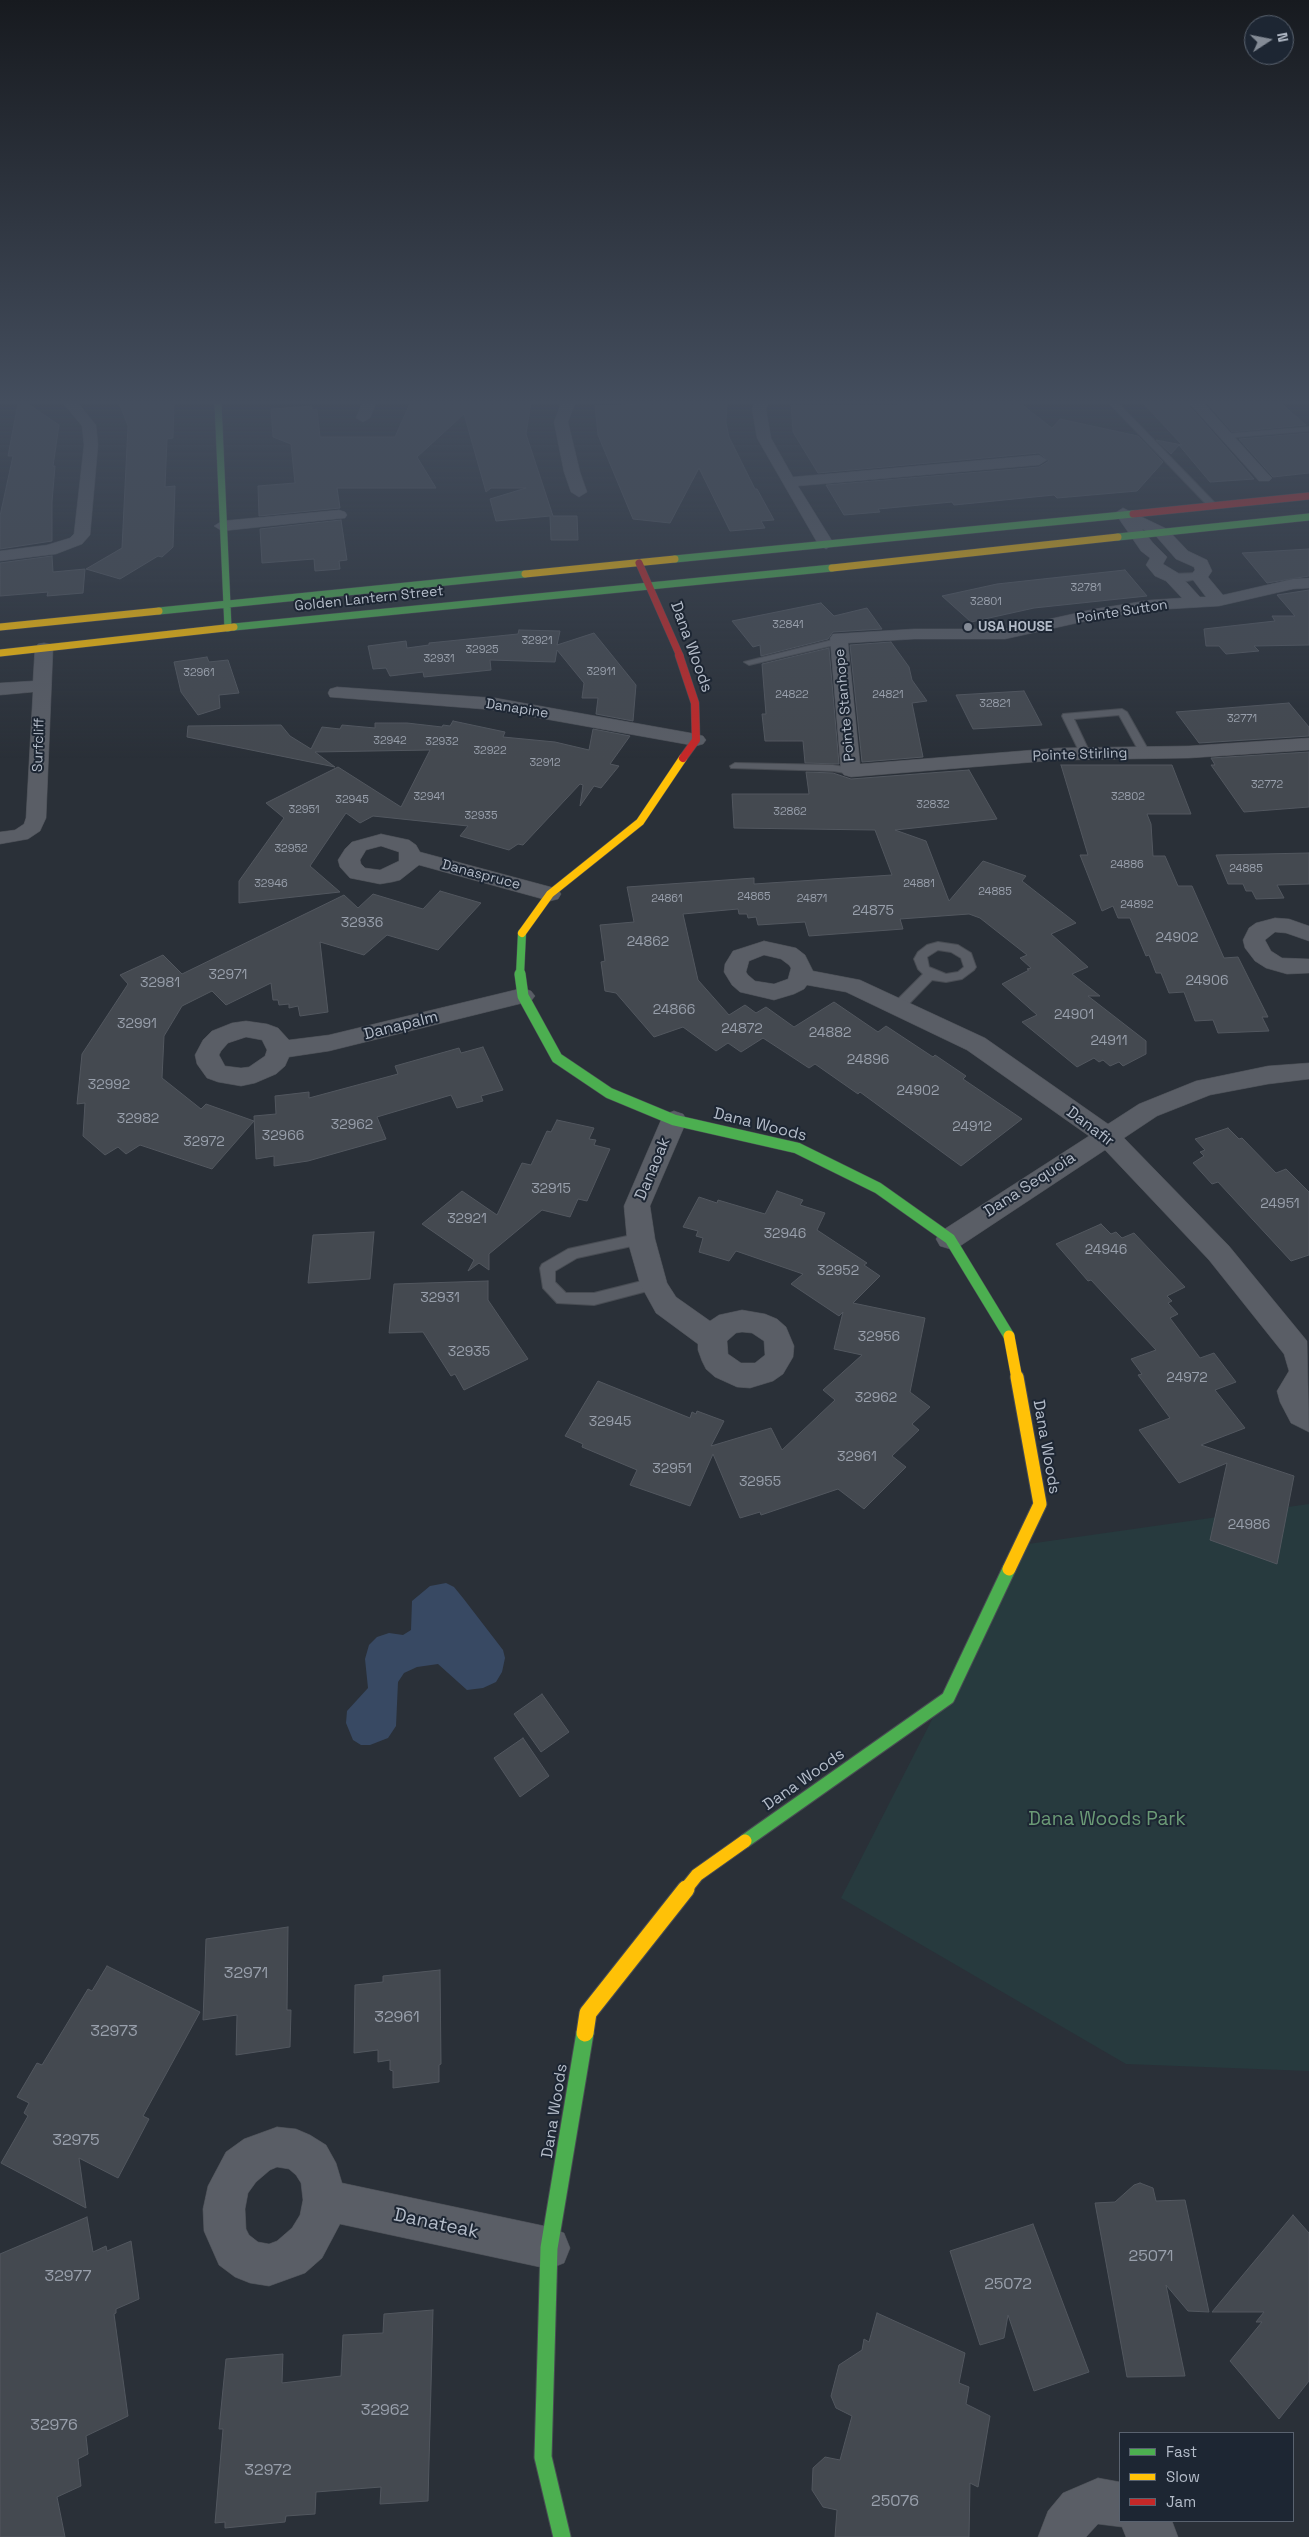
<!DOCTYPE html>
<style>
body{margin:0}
#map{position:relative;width:1309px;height:2537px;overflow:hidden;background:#2a3038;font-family:"Space Grotesk",sans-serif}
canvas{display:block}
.legend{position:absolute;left:1119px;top:2432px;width:175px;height:90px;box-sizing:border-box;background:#1d2633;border:1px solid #59626f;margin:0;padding:6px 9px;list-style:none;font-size:15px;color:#b4bcc9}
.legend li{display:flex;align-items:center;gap:10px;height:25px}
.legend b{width:25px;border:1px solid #59626f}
.north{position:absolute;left:1244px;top:15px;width:50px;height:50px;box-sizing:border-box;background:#1d2633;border:1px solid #59626f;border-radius:50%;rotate:79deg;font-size:14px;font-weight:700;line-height:20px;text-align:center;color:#b4bcc9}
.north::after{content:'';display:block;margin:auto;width:18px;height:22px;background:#848b96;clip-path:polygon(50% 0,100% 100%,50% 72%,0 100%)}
</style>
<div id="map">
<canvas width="1309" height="2537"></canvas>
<ul class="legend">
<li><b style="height:6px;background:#4caf50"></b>Fast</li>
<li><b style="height:6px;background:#ffc107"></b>Slow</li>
<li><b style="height:6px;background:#c62828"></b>Jam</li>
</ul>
<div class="north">N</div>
</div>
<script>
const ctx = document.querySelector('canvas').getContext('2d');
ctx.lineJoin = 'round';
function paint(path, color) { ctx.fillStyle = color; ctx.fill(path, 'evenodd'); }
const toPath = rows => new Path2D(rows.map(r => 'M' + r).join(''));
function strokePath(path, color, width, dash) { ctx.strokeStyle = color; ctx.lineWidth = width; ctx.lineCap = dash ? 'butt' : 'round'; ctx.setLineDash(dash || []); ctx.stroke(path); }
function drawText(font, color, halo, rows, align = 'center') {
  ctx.font = font + ' "Space Grotesk",sans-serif'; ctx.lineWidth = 4; ctx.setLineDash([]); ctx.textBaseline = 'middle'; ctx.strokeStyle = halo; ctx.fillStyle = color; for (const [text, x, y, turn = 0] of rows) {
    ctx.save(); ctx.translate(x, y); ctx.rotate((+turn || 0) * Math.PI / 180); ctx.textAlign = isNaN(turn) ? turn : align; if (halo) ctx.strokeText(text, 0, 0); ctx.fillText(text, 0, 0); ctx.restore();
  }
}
paint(toPath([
 [1309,1504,1309,2071,1126,2064,841,1898,1021,1545]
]), '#273a3e');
paint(toPath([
 [446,1583,454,1587,463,1598,503,1650,505,1658,502,1672,496,1682,483,1688,467,1690,438,1664,417,1667,404,1673,398,1682,396,1726,388,1738,370,1745,361,1745,353,1740,346,1723,347,1711,368,1688,365,1659,369,1645,377,1637,389,1633,403,1635,411,1630,412,1601,430,1586]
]), '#384963');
const building = toPath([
 [18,403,27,403,59,425,53,466,55,466,52,502,52,541,0,549,0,516,13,456,8,456,18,403],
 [119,403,174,403,173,438,167,439,165,487,175,486,173,547,162,557,158,556,120,579,86,569,122,548,128,426,119,403],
 [410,403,531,403,526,434,553,516,577,516,578,540,551,540,550,516,496,521,490,499,526,488,491,488,486,492,464,414,417,457,436,488,337,488,340,508,259,516,258,486,295,483,291,444,273,437,271,409,312,406,312,410,317,409,320,437,395,437,410,403],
 [667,403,727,403,726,423,729,437,755,489,757,489,774,520,761,521,765,528,730,531,699,468,670,523,633,519,598,435,595,406,667,403],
 [898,403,1020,403,1052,428,1060,419,1138,436,1163,462,1137,491,1057,498,1054,495,954,505,952,502,878,509,880,512,844,515,826,485,1039,467,1049,461,1039,453,818,473,793,432,791,405,899,405,898,403],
 [1143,403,1187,403,1254,479,1210,482,1179,445,1171,454,1156,440,1182,445,1143,403],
 [1207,403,1281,403,1306,425,1232,432,1207,403],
 [1309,433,1309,473,1273,477,1239,439,1309,433],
 [341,520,347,560,339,561,340,569,315,571,314,559,262,563,260,529,341,520],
 [1309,549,1309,576,1267,583,1242,553,1309,549],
 [52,556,53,572,85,569,83,593,47,596,48,592,0,596,0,563,52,556],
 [1125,570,1147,596,1034,608,971,622,942,596,997,584,1125,570],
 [1309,590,1309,645,1254,646,1259,651,1226,654,1219,646,1206,646,1204,629,1275,621,1272,616,1295,616,1277,595,1309,590],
 [821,603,834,616,867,608,882,629,833,632,828,639,761,656,760,645,753,647,732,621,821,603],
 [519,630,560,631,557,645,594,633,636,685,633,721,596,714,598,698,582,698,584,683,557,650,555,662,490,660,491,670,424,677,423,672,390,676,386,668,373,669,368,646,406,641,407,648,429,645,429,643,518,634,519,630],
 [891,642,909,667,912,680,927,701,912,703,923,757,862,762,850,645,891,642],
 [829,648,839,764,805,763,803,741,765,741,762,714,766,714,762,664,829,648],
 [207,657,209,662,228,660,239,693,219,695,220,708,198,715,181,692,174,662,207,657],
 [1024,691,1042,725,973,729,956,695,1024,691],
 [1289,703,1309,727,1309,736,1199,743,1176,712,1289,703],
 [453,721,505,732,503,737,555,742,589,750,593,729,630,736,610,764,619,766,601,788,594,786,580,806,583,785,580,784,523,845,518,844,509,850,460,836,468,826,373,816,360,823,346,813,310,866,340,892,239,903,239,881,284,818,266,803,338,767,401,807,430,750,315,752,335,767,187,737,188,726,281,725,290,736,311,749,322,727,340,729,342,725,375,728,375,723,407,723,442,727,443,725,450,726,453,721],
 [1309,752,1309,807,1244,812,1211,765,1215,765,1211,758,1309,752],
 [1061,765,1172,765,1191,814,1147,814,1151,824,1153,856,1165,856,1178,886,1192,886,1224,958,1238,957,1268,1017,1262,1017,1269,1031,1218,1033,1213,1020,1195,1021,1184,992,1169,993,1161,973,1156,973,1149,955,1146,956,1130,918,1118,918,1113,906,1102,911,1080,855,1088,855,1061,765],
 [969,770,997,819,895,830,926,841,949,901,983,861,1026,876,1022,881,1076,923,1051,934,1088,967,1072,974,1100,996,1088,996,1146,1041,1146,1054,1123,1066,1119,1062,1110,1066,1103,1060,1099,1062,1094,1058,1077,1067,1049,1044,1022,1022,1037,1015,1002,984,1029,970,1027,969,1031,968,1020,958,1027,955,980,918,969,914,900,919,903,929,809,936,805,922,758,925,756,917,748,918,747,914,739,914,738,909,683,914,698,980,729,1015,745,1005,756,1013,766,1007,794,1027,834,1002,878,1032,886,1026,933,1057,935,1055,966,1076,963,1079,1022,1119,961,1166,860,1092,858,1094,815,1064,809,1068,763,1038,741,1052,728,1043,716,1051,683,1027,654,1037,616,993,605,991,601,962,605,961,600,925,634,922,627,887,754,878,754,884,892,875,875,830,734,828,732,794,809,794,806,772,833,773,851,779,969,770],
 [1309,853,1309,884,1277,885,1284,898,1256,899,1252,891,1246,891,1243,884,1228,884,1216,855,1309,853],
 [440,891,481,903,438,950,387,935,364,955,320,942,328,1012,300,1016,298,1006,289,1008,289,1004,279,1005,278,1000,273,1000,271,983,226,1005,212,991,182,1006,164,1036,162,1078,201,1109,206,1104,254,1121,212,1169,140,1145,126,1154,118,1147,105,1155,83,1136,85,1103,77,1104,82,1054,128,984,120,975,163,955,182,974,344,895,358,908,373,894,423,909,440,891],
 [483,1047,503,1090,481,1096,483,1101,457,1108,451,1095,377,1117,386,1139,308,1161,274,1166,274,1156,256,1159,254,1116,276,1114,275,1096,309,1092,309,1098,398,1074,395,1066,459,1048,461,1053,483,1047],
 [557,1120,594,1128,589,1139,596,1140,594,1145,610,1149,587,1201,578,1199,570,1217,542,1210,489,1254,489,1270,479,1263,468,1271,474,1260,422,1224,462,1191,497,1215,522,1163,531,1165,547,1131,551,1132,557,1120],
 [1228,1128,1239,1139,1242,1138,1276,1173,1286,1169,1309,1192,1309,1255,1291,1261,1218,1182,1212,1184,1193,1163,1204,1156,1200,1152,1205,1150,1195,1139,1228,1128],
 [777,1191,803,1200,800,1205,825,1213,817,1230,867,1263,864,1265,880,1276,853,1303,925,1318,910,1392,930,1407,912,1424,919,1430,892,1456,906,1467,864,1509,838,1489,761,1515,760,1512,740,1518,713,1454,690,1506,630,1485,637,1470,582,1447,583,1444,565,1436,598,1381,690,1418,692,1412,696,1414,697,1411,724,1421,711,1446,771,1428,782,1450,835,1400,823,1390,862,1355,834,1349,843,1312,839,1316,791,1284,803,1274,736,1251,729,1261,699,1252,703,1238,696,1236,698,1231,683,1227,699,1197,717,1203,718,1200,765,1214,777,1191],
 [1101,1224,1111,1234,1116,1232,1122,1238,1134,1233,1185,1287,1167,1296,1172,1301,1168,1303,1178,1314,1170,1318,1200,1358,1214,1353,1236,1382,1215,1390,1245,1428,1201,1445,1294,1476,1277,1564,1210,1540,1227,1463,1179,1483,1139,1430,1170,1418,1138,1375,1142,1374,1131,1359,1156,1350,1091,1280,1088,1281,1056,1244,1101,1224],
 [374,1232,370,1279,308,1283,313,1235,374,1232],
 [488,1281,488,1300,528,1359,464,1390,455,1374,451,1376,423,1332,389,1333,394,1284,488,1281],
 [542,1694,569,1732,541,1752,514,1714,542,1694],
 [523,1738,549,1776,520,1797,494,1758,523,1738],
 [288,1927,287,2010,291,2010,290,2047,236,2055,237,2015,203,2020,206,1939,288,1927],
 [107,1966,200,2012,143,2116,149,2119,118,2178,79,2158,86,2208,1,2163,28,2116,24,2113,29,2103,17,2097,37,2063,42,2065,88,1989,92,1991,107,1966],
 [440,1970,441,2064,439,2065,439,2082,393,2088,393,2071,390,2070,390,2060,378,2062,378,2050,354,2053,355,1985,383,1982,383,1976,440,1970],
 [1140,2183,1153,2188,1156,2201,1185,2200,1209,2312,1188,2311,1166,2285,1185,2376,1127,2377,1095,2203,1115,2202,1134,2185,1140,2183],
 [1293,2215,1309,2233,1309,2381,1279,2419,1230,2361,1262,2322,1256,2322,1264,2312,1212,2312,1293,2215],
 [87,2217,93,2252,106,2246,107,2251,131,2241,139,2299,116,2309,116,2313,114,2314,128,2416,86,2436,88,2454,78,2459,81,2486,57,2497,65,2537,0,2537,0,2254,87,2217],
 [1033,2224,1089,2372,1034,2391,1008,2315,1004,2338,980,2345,950,2251,1033,2224],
 [433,2310,428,2501,380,2504,381,2487,316,2492,315,2514,286,2516,285,2522,225,2528,225,2522,215,2523,223,2429,219,2429,226,2359,283,2354,282,2383,341,2376,343,2335,383,2333,384,2314,433,2310],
 [877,2313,965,2353,959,2383,969,2387,966,2404,990,2416,978,2487,970,2483,969,2537,835,2537,837,2510,823,2507,812,2490,813,2468,825,2457,840,2460,852,2416,836,2408,831,2396,839,2365,862,2350,864,2339,869,2342,877,2313]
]);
paint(building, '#444950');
strokePath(building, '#52575f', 1);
const lane = toPath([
 [1109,403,1118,403,1215,503,1215,507,1209,507,1109,403],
 [1309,427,1309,431,1225,438,1221,436,1225,434,1309,427],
 [1198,573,1201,574,1201,578,1187,581,1172,580,1167,577,1172,574,1198,573],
 [840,638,843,639,843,643,749,665,744,662,840,638],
 [1122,709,1127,712,1150,753,1149,755,1141,755,1119,715,1074,719,1090,753,1085,756,1081,755,1062,716,1063,714,1122,709],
 [735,763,833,765,855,769,856,771,851,774,833,771,731,768,730,766,735,763],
 [938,942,958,945,971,953,976,967,974,970,962,979,946,982,932,980,903,1010,893,1010,892,1007,893,1004,923,974,918,969,914,959,918,952,927,945,938,942],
 [938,950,951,952,961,958,964,967,958,972,946,974,929,967,927,957,938,950],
 [641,1233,646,1235,648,1239,646,1243,577,1258,555,1271,555,1282,566,1293,594,1293,654,1278,659,1280,662,1284,659,1288,594,1305,557,1303,543,1288,540,1268,542,1264,568,1249,641,1233]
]);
const street = toPath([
 [63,403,78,403,96,425,98,445,90,535,82,544,56,554,0,561,0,551,47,545,70,538,74,534,84,445,82,426,63,403],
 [362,403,376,403,370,418,363,422,356,418,362,403],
 [561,403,575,403,568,422,580,472,587,492,579,497,571,492,564,472,554,422,561,403],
 [754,403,768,403,766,409,771,438,793,477,1039,455,1047,460,1039,465,798,486,834,544,826,549,818,544,757,438,752,409,754,403],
 [1189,403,1204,403,1269,475,1272,478,1269,481,1259,481,1189,403],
 [1123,508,1167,529,1188,551,1207,560,1212,571,1208,577,1223,595,1293,579,1309,578,1309,588,1293,589,1219,606,1151,610,1095,619,1005,639,914,639,848,643,860,764,1058,748,1189,746,1309,738,1309,750,1189,758,1058,760,851,777,844,775,841,771,830,638,833,634,914,629,1005,629,1095,609,1151,600,1182,598,1166,581,1155,576,1146,565,1150,558,1141,551,1115,513,1123,508],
 [1142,529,1155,535,1176,559,1194,567,1195,570,1190,576,1206,597,1200,597,1178,573,1163,564,1167,557,1153,543,1142,529],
 [339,510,345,512,347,515,345,518,222,531,214,526,222,521,339,510],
 [44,643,50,644,53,648,46,818,40,831,28,839,0,844,0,832,15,830,24,824,26,818,33,692,0,695,0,683,33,681,35,648,38,644,44,643],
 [337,687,495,698,696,734,703,736,706,740,703,744,696,746,495,710,330,697,328,693,330,689,337,687],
 [381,834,409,840,416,845,420,852,558,889,561,894,558,899,550,901,419,865,400,880,392,882,380,884,350,878,340,867,338,860,345,849,352,842,381,834],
 [381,846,399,852,399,861,380,870,365,868,361,864,360,860,366,850,381,846],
 [1275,918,1289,919,1309,926,1309,941,1286,933,1275,932,1265,940,1271,951,1282,958,1309,959,1309,973,1287,974,1266,968,1255,961,1245,948,1243,940,1249,928,1256,923,1275,918],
 [764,941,796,948,805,955,813,971,860,980,985,1038,1108,1124,1139,1104,1196,1081,1268,1066,1309,1063,1309,1079,1268,1084,1210,1095,1157,1116,1124,1138,1229,1246,1307,1341,1309,1432,1291,1423,1280,1402,1277,1391,1289,1371,1284,1354,1209,1260,1105,1150,960,1246,950,1249,940,1246,936,1239,940,1232,1089,1136,967,1050,846,992,807,985,804,989,794,994,774,1000,740,992,732,985,724,972,725,964,733,951,764,941],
 [764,955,781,959,789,965,791,968,788,979,774,984,755,981,748,975,746,972,749,961,764,955],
 [523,988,531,991,535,996,531,1001,329,1051,289,1057,285,1066,276,1074,255,1083,241,1086,218,1082,207,1078,197,1064,195,1055,203,1040,212,1031,232,1023,246,1021,267,1024,278,1028,289,1040,329,1035,523,988],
 [246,1037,262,1040,267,1050,265,1056,249,1067,241,1068,225,1066,219,1055,221,1051,228,1043,246,1037],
 [674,1111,683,1114,687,1120,650,1206,655,1239,667,1283,676,1297,710,1321,719,1315,742,1310,765,1314,777,1319,786,1327,794,1346,793,1357,783,1374,773,1381,750,1388,737,1387,715,1377,706,1369,702,1361,698,1350,698,1344,656,1313,640,1284,627,1239,624,1206,661,1120,665,1114,674,1111],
 [742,1332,752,1333,764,1341,765,1355,755,1363,741,1363,728,1354,727,1341,736,1333,742,1332],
 [277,2127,296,2129,310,2135,326,2145,336,2163,342,2183,549,2227,564,2233,570,2248,564,2263,549,2269,340,2224,322,2258,305,2273,269,2286,250,2283,235,2277,219,2265,204,2231,203,2209,208,2186,226,2152,244,2139,277,2127],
 [277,2167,289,2169,296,2175,301,2183,303,2200,300,2215,292,2228,277,2241,269,2244,258,2242,249,2235,246,2229,245,2209,248,2193,256,2182,270,2170,277,2167],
 [1098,2478,1120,2482,1120,2521,1172,2521,1178,2537,1126,2537,1122,2527,1098,2524,1086,2537,1038,2537,1048,2511,1063,2493,1098,2478]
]);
const fastFar4 = toPath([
 [218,403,228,628],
 [1118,537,1309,517],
 [675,559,1133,514],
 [159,611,525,574],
 [234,627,832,568]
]);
const fastFar3 = toPath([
 [520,975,522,933]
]);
const fastFar2 = toPath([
 [520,974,523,996,557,1058,609,1093,674,1120,797,1148,878,1188,950,1239,1009,1336]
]);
const fastFar1 = toPath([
 [745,1841,948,1698,1009,1569]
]);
const fast = toPath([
 [562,2537,543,2457,549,2248,585,2033]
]);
const slowFar4 = toPath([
 [832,568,1118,537],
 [525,574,675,559],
 [0,627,159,611],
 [0,653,234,627]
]);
const slowFar3 = toPath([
 [522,933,550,894,640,822,683,758]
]);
const slowFar2 = toPath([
 [1009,1336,1017,1379]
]);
const slowFar1 = toPath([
 [1009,1569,1040,1504,1017,1377],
 [685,1890,697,1875,745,1841]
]);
const slow = toPath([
 [585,2033,588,2013,686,1889]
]);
const jamFar1 = toPath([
 [1133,514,1309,496],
 [639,563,680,656]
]);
const jam = toPath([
 [679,655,695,703,696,740,683,758]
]);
strokePath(lane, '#484c53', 2);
strokePath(street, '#484c53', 1);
strokePath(fastFar4, '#484c53', 8);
strokePath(fastFar3, '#484c53', 9);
strokePath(fastFar2, '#484c53', 12);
strokePath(fastFar1, '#484c53', 15);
strokePath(fast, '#484c53', 19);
strokePath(slowFar4, '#484c53', 8);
strokePath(slowFar3, '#484c53', 9);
strokePath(slowFar2, '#484c53', 12);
strokePath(slowFar1, '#484c53', 15);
strokePath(slow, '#484c53', 19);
strokePath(jamFar1, '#484c53', 8);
strokePath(jam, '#484c53', 9);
paint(lane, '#5a5e66');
paint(street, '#5a5e66');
strokePath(fastFar4, '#4caf50', 7);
strokePath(fastFar3, '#4caf50', 8);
strokePath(fastFar2, '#4caf50', 11);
strokePath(fastFar1, '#4caf50', 13);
strokePath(fast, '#4caf50', 17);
strokePath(slowFar4, '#ffc107', 7);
strokePath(slowFar3, '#ffc107', 8);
strokePath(slowFar2, '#ffc107', 11);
strokePath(slowFar1, '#ffc107', 13);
strokePath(slow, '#ffc107', 17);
strokePath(jamFar1, '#c62828', 7);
strokePath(jam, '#c62828', 8);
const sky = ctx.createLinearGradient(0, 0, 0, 759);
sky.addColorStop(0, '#171a1f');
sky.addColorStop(0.53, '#444e5e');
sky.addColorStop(1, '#444e5e00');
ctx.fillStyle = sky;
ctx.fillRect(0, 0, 1309, 759);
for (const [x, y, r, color] of [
 [968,627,5,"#848b96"]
]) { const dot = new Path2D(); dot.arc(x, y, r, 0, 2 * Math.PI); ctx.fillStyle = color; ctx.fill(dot); strokePath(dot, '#1d2633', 2); }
drawText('11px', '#989fab', null, [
 ["32781",1086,588],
 ["32801",986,602],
 ["32841",788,625],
 ["32921",537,641],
 ["32925",482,650],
 ["32931",439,659],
 ["32911",601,672],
 ["32961",199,673],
 ["24822",792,695],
 ["24821",888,695],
 ["32821",995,704],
 ["32771",1242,719],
 ["32942",390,741],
 ["32932",442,742],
 ["32922",490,751],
 ["32912",545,763],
 ["32772",1267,785],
 ["32941",429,797],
 ["32802",1128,797],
 ["32945",352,800],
 ["32832",933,805],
 ["32951",304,810],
 ["32862",790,812],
 ["32935",481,816],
 ["32952",291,849],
 ["24886",1127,865],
 ["24885",1246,869],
 ["32946",271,884],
 ["24881",919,884],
 ["24885",995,892],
 ["24865",754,897],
 ["24861",667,899],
 ["24871",812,899],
 ["24892",1137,905]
]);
drawText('14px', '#b4bcc9', '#1d2633', [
 ["Golden Lantern Street",369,599,-6],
 ["Pointe Sutton",1122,612,-9],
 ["Pointe Stanhope",845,705,-95],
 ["Danapine",517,709,9],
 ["Surfcliff",39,745,-88],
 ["Pointe Stirling",1080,755,-2],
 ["Danaspruce",481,875,15]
]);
drawText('bold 14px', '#b4bcc9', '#1d2633', [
 ["USA HOUSE",978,627]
], 'left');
drawText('14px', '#989fab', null, [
 ["24875",873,911],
 ["32936",362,923],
 ["24902",1177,938],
 ["24862",648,942],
 ["32971",228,975],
 ["24906",1207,981],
 ["32981",160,983],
 ["24866",674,1010],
 ["24901",1074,1015],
 ["32991",137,1024],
 ["24872",742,1029],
 ["24882",830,1033],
 ["24911",1109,1041],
 ["24896",868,1060],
 ["32992",109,1085],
 ["24902",918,1091],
 ["32982",138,1119],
 ["32962",352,1125],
 ["24912",972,1127],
 ["32966",283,1136],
 ["32972",204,1142],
 ["32915",551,1189],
 ["24951",1280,1204],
 ["32921",467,1219],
 ["32946",785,1234],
 ["24946",1106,1250],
 ["32952",838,1271],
 ["32931",440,1298],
 ["32956",879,1337],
 ["32935",469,1352],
 ["24972",1187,1378],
 ["32962",876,1398],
 ["32945",610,1422],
 ["32961",857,1457],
 ["32951",672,1469],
 ["32955",760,1482],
 ["24986",1249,1525]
]);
drawText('16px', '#b4bcc9', '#1d2633', [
 ["Dana Woods",691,647,70],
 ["Danapalm",401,1026,-14],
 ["Dana Woods",760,1125,14],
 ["Danafir",1090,1127,37],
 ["Danaoak",653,1169,-67],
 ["Dana Sequoia",1030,1185,-33],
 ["Dana Woods",1046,1447,80],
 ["Dana Woods",804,1780,-35],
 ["Dana Woods",555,2111,-81]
]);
drawText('16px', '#989fab', null, [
 ["32971",246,1974],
 ["32961",397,2018],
 ["32973",114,2032],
 ["32975",76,2141],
 ["25071",1151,2257],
 ["32977",68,2277],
 ["25072",1008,2285],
 ["32962",385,2411],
 ["32976",54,2426],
 ["32972",268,2471],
 ["25076",895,2502]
]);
drawText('19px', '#6b9a76', '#1d2633', [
 ["Dana Woods Park",1107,1820]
]);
drawText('19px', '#b4bcc9', '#1d2633', [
 ["Danateak",436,2224,12]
]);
</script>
